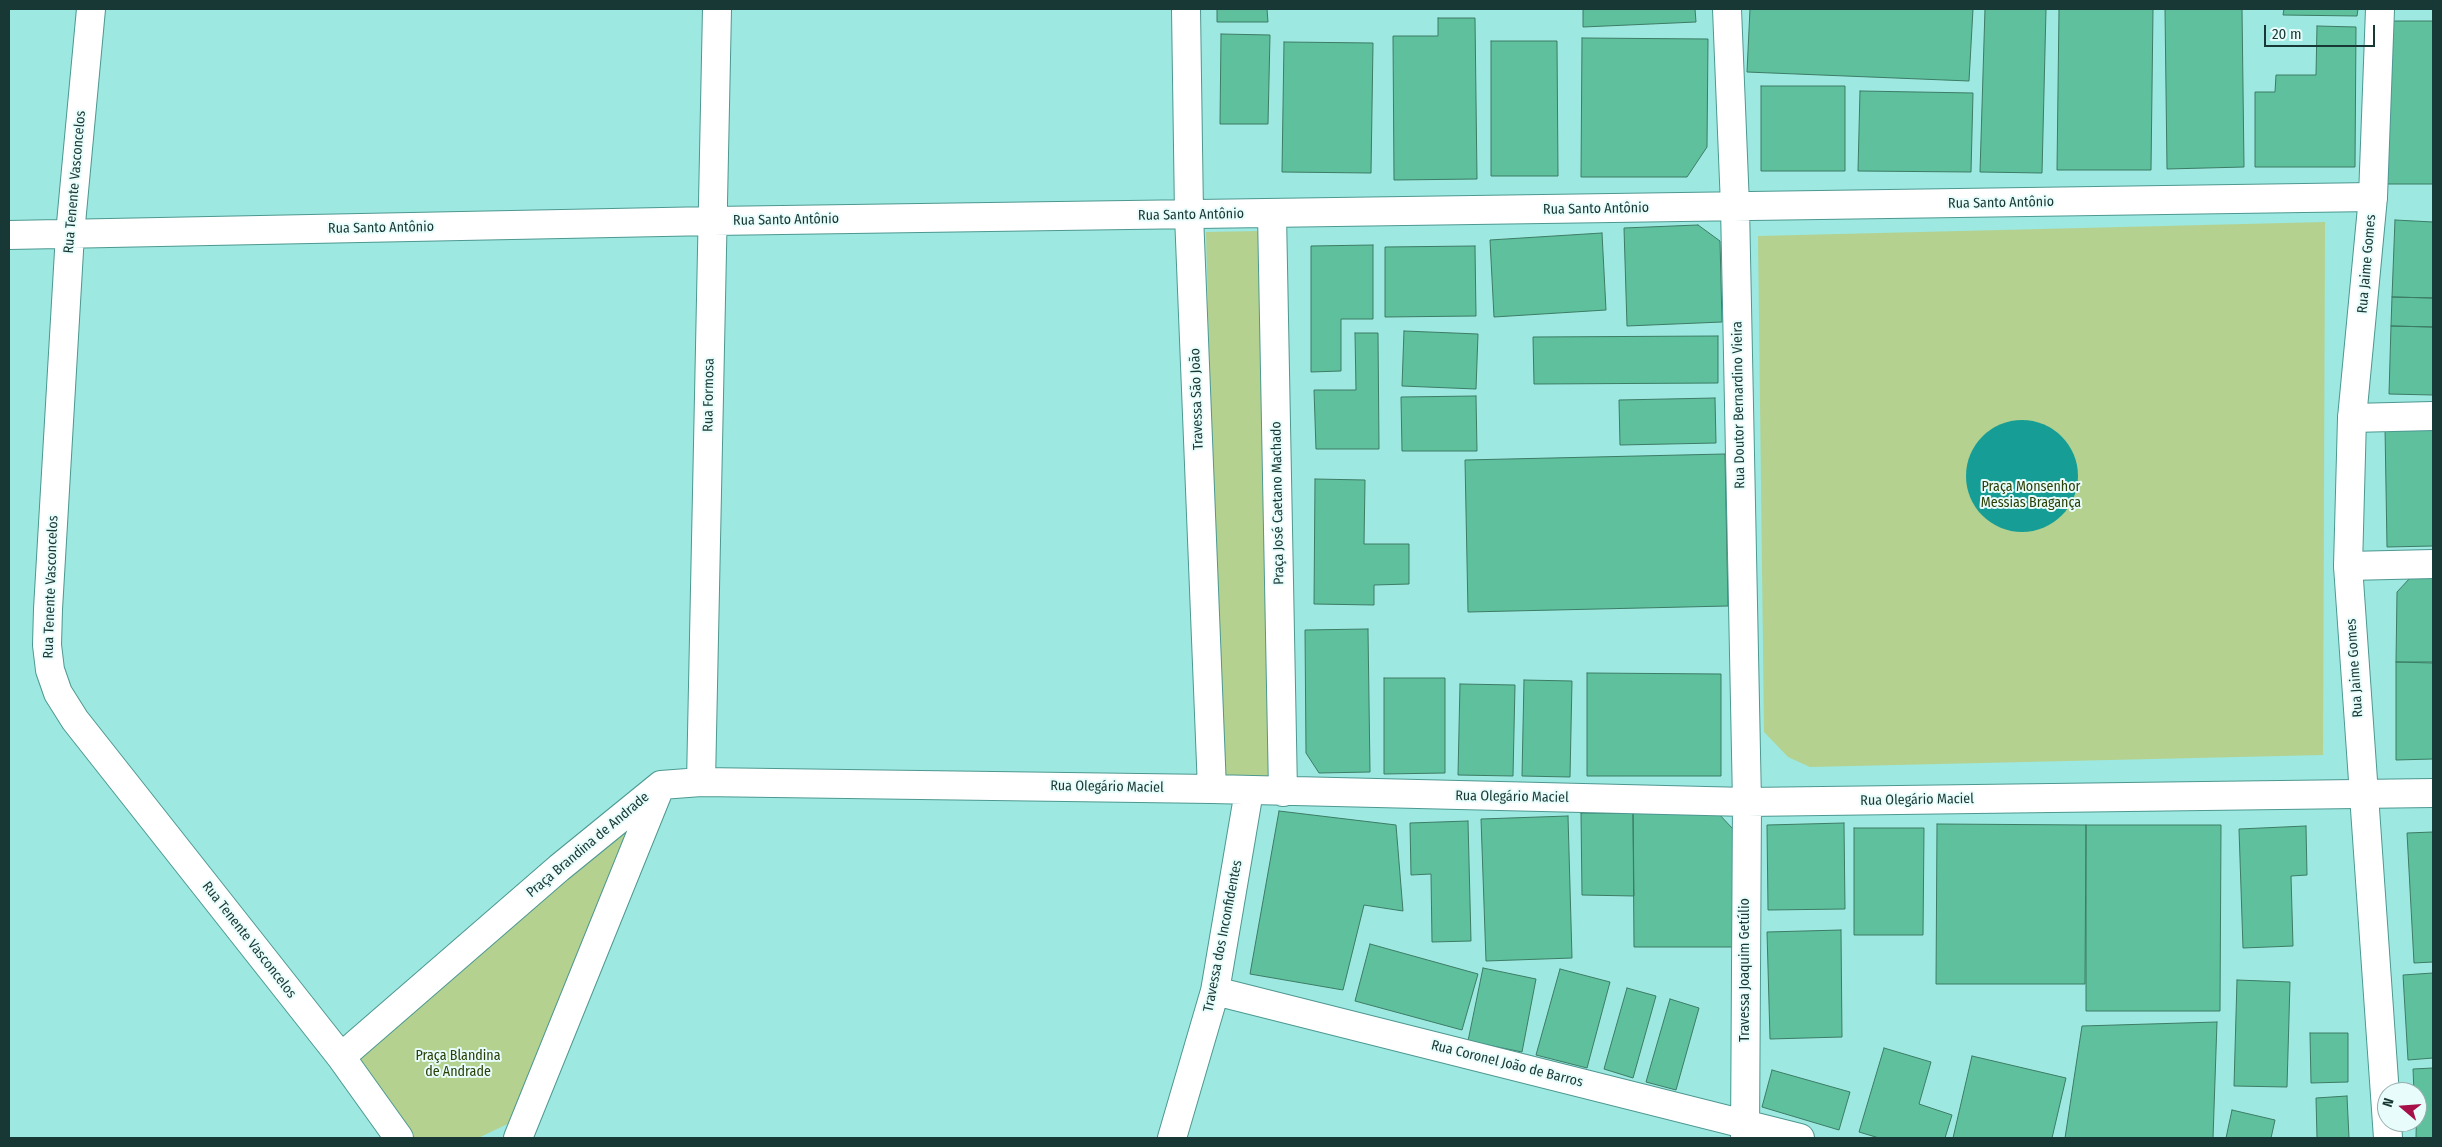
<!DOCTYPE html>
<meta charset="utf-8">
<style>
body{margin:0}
#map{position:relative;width:2442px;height:1147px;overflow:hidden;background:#9de8e0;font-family:"Fira Sans Condensed",sans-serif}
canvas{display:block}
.frame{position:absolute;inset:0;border:10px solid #183835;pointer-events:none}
.north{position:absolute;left:2377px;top:1082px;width:50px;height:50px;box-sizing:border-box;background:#e8fdfb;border:1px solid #95aeac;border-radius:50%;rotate:288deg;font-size:14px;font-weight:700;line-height:20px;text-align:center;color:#183835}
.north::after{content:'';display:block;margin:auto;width:18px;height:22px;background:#a60f47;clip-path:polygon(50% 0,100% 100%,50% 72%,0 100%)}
.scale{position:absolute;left:2264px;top:25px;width:111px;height:22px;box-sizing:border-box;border:2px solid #183835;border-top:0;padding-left:6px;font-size:15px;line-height:18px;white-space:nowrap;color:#183835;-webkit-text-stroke:4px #e8fdfb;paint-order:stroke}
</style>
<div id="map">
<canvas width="2442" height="1147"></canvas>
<div class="frame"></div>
<div class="north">N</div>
<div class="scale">20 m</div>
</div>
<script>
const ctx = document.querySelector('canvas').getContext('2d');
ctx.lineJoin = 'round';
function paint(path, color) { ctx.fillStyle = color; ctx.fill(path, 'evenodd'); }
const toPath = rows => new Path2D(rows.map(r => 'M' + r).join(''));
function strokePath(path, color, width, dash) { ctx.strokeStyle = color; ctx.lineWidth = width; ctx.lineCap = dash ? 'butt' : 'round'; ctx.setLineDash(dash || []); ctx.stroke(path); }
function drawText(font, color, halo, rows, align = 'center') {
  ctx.font = font + ' "Fira Sans Condensed",sans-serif'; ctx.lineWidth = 4; ctx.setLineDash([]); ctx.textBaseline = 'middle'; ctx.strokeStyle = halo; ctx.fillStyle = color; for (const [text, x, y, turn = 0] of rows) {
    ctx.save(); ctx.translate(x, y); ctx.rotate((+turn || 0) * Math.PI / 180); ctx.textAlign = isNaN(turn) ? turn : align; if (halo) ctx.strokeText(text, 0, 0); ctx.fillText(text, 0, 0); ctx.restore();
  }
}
paint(toPath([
 [2325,222,2323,755,1810,767,1788,757,1764,732,1758,236],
 [1259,231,1273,778,1220,779,1206,232],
 [646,805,514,1121,478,1138,406,1137,350,1058]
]), '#b4d190');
paint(toPath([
 '1966 476a56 56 0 1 1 112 0a56 56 0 1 1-112 0Z'
]), '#169e96');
const building = toPath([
 [1217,9,1267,9,1268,22,1217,22,1217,9],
 [1583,9,1695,9,1696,22,1583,27,1583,9],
 [1750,9,1973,9,1969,81,1747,72,1750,9],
 [1985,9,2046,9,2042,173,1980,172,1985,9],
 [2059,9,2153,9,2151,170,2057,170,2059,9],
 [2165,9,2242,9,2244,167,2167,169,2165,9],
 [2284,9,2358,9,2357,16,2283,15,2284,9],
 [1438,18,1475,18,1477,179,1394,180,1393,36,1438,36,1438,18],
 [2383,21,2433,21,2433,184,2382,184,2383,21],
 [2317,26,2356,27,2355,167,2255,167,2255,92,2275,92,2276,75,2316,75,2317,26],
 [1221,34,1270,35,1268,124,1220,124,1221,34],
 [1582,38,1708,39,1707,147,1687,177,1581,177,1582,38],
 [1491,41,1557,41,1558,176,1491,176,1491,41],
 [1284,42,1373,43,1371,173,1282,172,1284,42],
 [1761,86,1845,86,1845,171,1761,171,1761,86],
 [1860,91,1973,93,1971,172,1858,171,1860,91],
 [2395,220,2433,222,2433,298,2392,297,2395,220],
 [1698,225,1720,241,1722,322,1627,326,1624,228,1698,225],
 [1602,233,1606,310,1494,317,1490,240,1602,233],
 [1373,245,1373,319,1341,319,1341,371,1311,372,1311,246,1373,245],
 [1475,246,1476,316,1385,317,1385,247,1475,246],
 [2392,297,2433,298,2433,327,2391,326,2392,297],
 [2391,326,2433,327,2433,395,2389,394,2391,326],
 [1404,331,1478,334,1476,389,1402,386,1404,331],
 [1355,333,1378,333,1379,449,1316,449,1314,390,1356,390,1355,333],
 [1718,336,1718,383,1534,384,1533,337,1718,336],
 [1476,396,1477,451,1402,451,1401,397,1476,396],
 [1715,398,1716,443,1620,445,1619,400,1715,398],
 [2433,427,2433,546,2387,547,2385,428,2433,427],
 [1725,454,1728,606,1468,612,1465,460,1725,454],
 [1315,479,1365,480,1364,544,1409,544,1409,584,1374,585,1374,605,1314,604,1315,479],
 [2410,578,2433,578,2433,663,2396,662,2397,592,2410,578],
 [1368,629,1370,772,1319,773,1306,753,1305,630,1368,629],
 [2396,662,2433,662,2433,759,2396,760,2396,662],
 [1587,673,1721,674,1721,776,1587,776,1587,673],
 [1384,678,1445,678,1445,773,1384,774,1384,678],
 [1524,680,1572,681,1570,777,1522,776,1524,680],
 [1460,684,1515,685,1513,776,1458,775,1460,684],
 [1279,811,1396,825,1403,911,1364,905,1343,990,1250,974,1279,811],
 [1717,812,1733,829,1733,947,1634,947,1633,813,1717,812],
 [1581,813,1633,813,1634,896,1582,895,1581,813],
 [1568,816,1572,958,1486,961,1481,819,1568,816],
 [1468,821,1471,941,1432,942,1431,874,1411,875,1410,823,1468,821],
 [1844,823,1845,909,1768,910,1767,825,1844,823],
 [1937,824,2086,825,2085,984,1936,984,1937,824],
 [2086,825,2221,825,2220,1011,2086,1011,2086,825],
 [2306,826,2307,875,2291,876,2293,946,2243,948,2239,829,2306,826],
 [1854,828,1924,828,1923,935,1854,935,1854,828],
 [2433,832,2433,962,2414,963,2407,833,2433,832],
 [1841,930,1842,1037,1770,1039,1767,932,1841,930],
 [1370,944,1478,974,1462,1030,1355,1001,1370,944],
 [1483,968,1536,979,1522,1052,1468,1041,1483,968],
 [1560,969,1610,982,1587,1068,1536,1055,1560,969],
 [2433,973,2433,1058,2408,1060,2403,975,2433,973],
 [2237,980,2290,982,2287,1087,2234,1086,2237,980],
 [1627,988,1656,996,1633,1078,1604,1069,1627,988],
 [1670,999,1699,1008,1676,1090,1646,1082,1670,999],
 [2217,1022,2213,1138,2065,1138,2082,1026,2217,1022],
 [2310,1033,2348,1033,2348,1082,2311,1083,2310,1033],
 [1884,1048,1931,1062,1919,1104,1952,1115,1945,1138,1879,1138,1859,1132,1884,1048],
 [1972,1056,2066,1078,2052,1138,1953,1138,1972,1056],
 [2433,1068,2433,1138,2416,1138,2417,1092,2414,1092,2413,1069,2433,1068],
 [1772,1070,1850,1092,1839,1130,1762,1107,1772,1070],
 [2347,1096,2349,1138,2317,1138,2316,1098,2347,1096],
 [2232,1110,2275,1120,2271,1138,2226,1138,2232,1110]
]);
paint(building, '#5ec09d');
strokePath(building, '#3c7c65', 1);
const minor = toPath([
 [91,9,70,234,48,609,47,645,50,670,58,693,75,720,341,1057,399,1138],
 [1186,9,1189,215,1212,789],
 [1727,9,1735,206,1747,802,1745,1138],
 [1272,214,1283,792],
 [9,235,713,221,2373,197],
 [2352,418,2433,416],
 [2348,566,2433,564],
 [701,782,717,9],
 [661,785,701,782,1212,789,1747,802,2433,793],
 [1215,991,1800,1138],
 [341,1057,559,868,661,785],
 [518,1138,660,787],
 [1172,1138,1215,991,1249,791]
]);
const tertiary = toPath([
 [2380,9,2373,197,2352,418,2348,566,2388,1138]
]);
strokePath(minor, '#4d9891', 30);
strokePath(tertiary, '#4d9891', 30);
strokePath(minor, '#fff', 28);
strokePath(tertiary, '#fff', 28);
drawText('14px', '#183835', '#e8fdfb', [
 ["Rua Tenente Vasconcelos",75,182,-85],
 ["Rua Santo Antônio",2001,203,-1],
 ["Rua Santo Antônio",1596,209,-1],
 ["Rua Santo Antônio",1191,215,-1],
 ["Rua Santo Antônio",786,220,-1],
 ["Rua Santo Antônio",381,228,-1],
 ["Rua Jaime Gomes",2367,264,-85],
 ["Rua Formosa",709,395,-89],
 ["Travessa São João",1197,399,-92],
 ["Rua Doutor Bernardino Vieira",1739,405,-91],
 ["Praça José Caetano Machado",1278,503,-91],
 ["Rua Tenente Vasconcelos",51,587,-88],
 ["Rua Jaime Gomes",2355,668,-94],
 ["Rua Olegário Maciel",1107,787,1],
 ["Rua Olegário Maciel",1512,797,1],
 ["Rua Olegário Maciel",1917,800,-1],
 ["Praça Brandina de Andrade",588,845,-40],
 ["Travessa dos Inconfidentes",1223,936,-79],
 ["Rua Tenente Vasconcelos",249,940,52],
 ["Travessa Joaquim Getúlio",1745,970,-90],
 ["Rua Coronel João de Barros",1507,1064,14]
]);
drawText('14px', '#2b3f06', '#e8fdfb', [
 ["Praça Monsenhor",2031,487],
 ["Messias Bragança",2031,503],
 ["Praça Blandina",458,1056],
 ["de Andrade",458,1072]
]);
</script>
